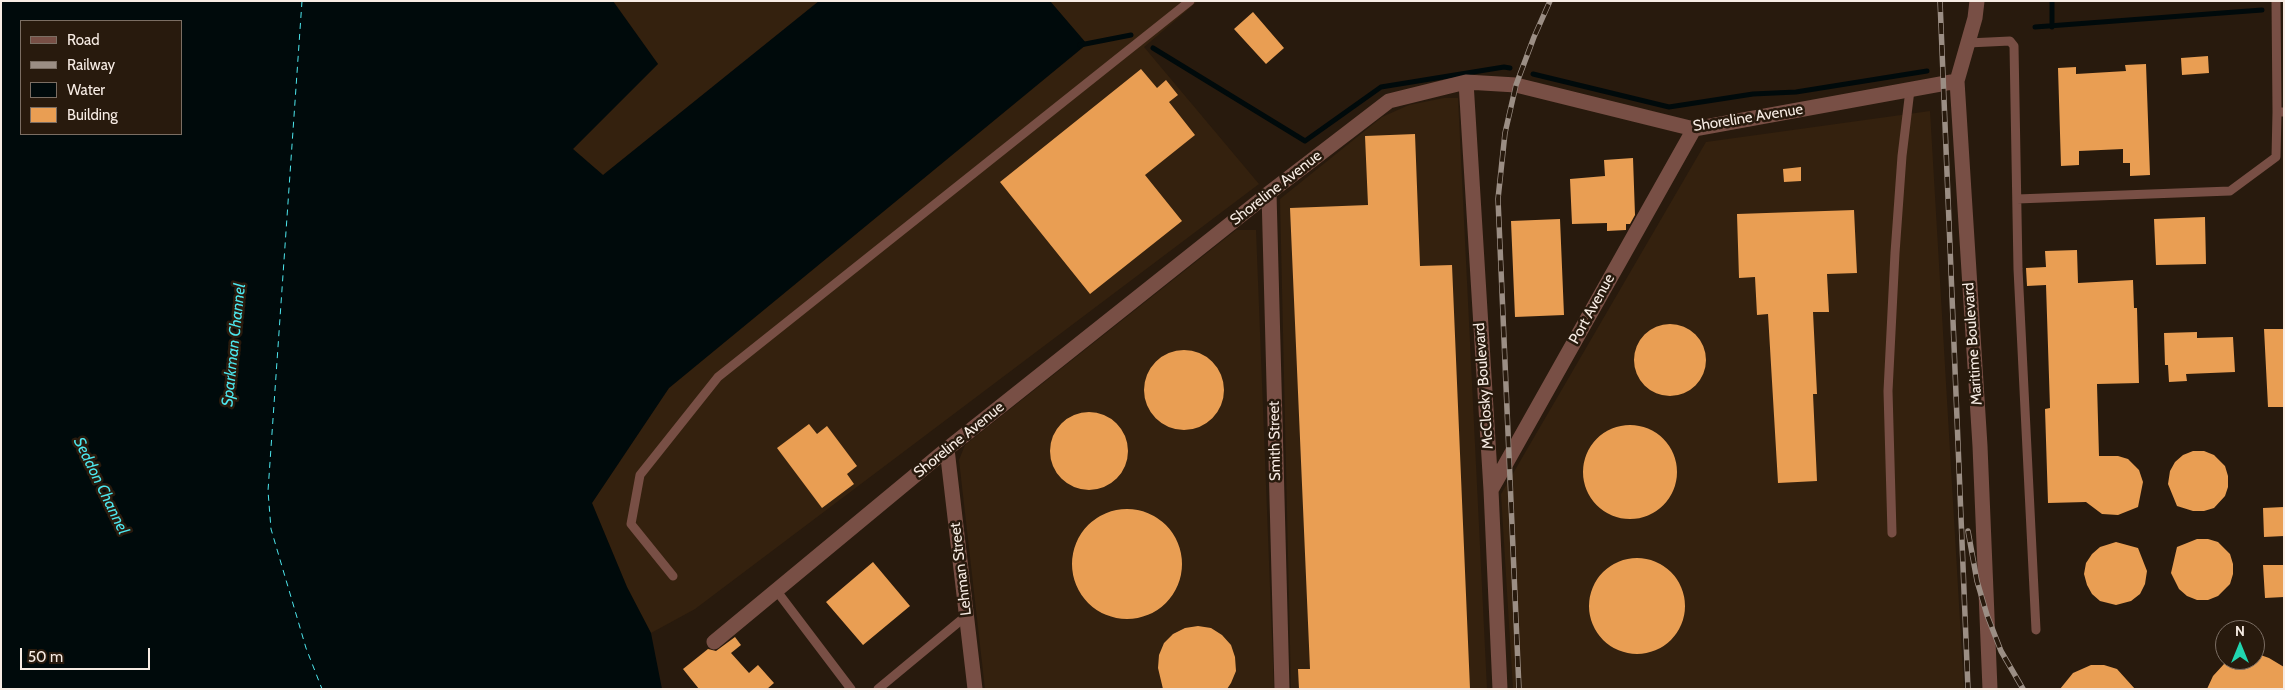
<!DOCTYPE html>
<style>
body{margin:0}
#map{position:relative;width:2285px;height:690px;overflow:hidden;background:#281a0d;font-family:Cabin,sans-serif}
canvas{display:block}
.frame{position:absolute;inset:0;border:2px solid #f7ece4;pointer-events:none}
.legend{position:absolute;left:20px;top:20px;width:162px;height:115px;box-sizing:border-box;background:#281a0d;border:1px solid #7b6e63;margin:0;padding:6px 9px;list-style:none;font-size:15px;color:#f7ece4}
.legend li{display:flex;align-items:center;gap:10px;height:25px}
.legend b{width:25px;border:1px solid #7b6e63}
.north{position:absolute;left:2215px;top:620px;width:50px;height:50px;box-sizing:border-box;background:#281a0d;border:1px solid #7b6e63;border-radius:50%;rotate:0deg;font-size:14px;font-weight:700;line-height:20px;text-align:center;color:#f7ece4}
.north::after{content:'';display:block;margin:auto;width:18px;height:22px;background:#21d5b0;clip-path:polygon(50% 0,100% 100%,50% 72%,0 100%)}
.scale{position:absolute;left:20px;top:648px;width:130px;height:22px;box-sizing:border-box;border:2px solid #f7ece4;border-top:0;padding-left:6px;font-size:15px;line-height:18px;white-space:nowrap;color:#f7ece4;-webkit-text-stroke:4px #281a0d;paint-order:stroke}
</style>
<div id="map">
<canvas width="2285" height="690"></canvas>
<div class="frame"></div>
<ul class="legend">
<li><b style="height:6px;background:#784f45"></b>Road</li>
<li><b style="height:6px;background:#9b8e84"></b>Railway</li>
<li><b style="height:14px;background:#000a0b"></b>Water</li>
<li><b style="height:14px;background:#e99e53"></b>Building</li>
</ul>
<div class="north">N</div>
<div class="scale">50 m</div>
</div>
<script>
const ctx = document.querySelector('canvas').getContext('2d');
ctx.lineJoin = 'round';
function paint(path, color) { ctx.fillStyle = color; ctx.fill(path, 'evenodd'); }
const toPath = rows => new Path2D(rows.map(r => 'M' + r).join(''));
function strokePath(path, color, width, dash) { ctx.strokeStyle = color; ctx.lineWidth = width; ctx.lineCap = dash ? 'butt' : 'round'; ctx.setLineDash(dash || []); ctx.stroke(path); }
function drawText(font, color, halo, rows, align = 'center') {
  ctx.font = font + ' Cabin,sans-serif'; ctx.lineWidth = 5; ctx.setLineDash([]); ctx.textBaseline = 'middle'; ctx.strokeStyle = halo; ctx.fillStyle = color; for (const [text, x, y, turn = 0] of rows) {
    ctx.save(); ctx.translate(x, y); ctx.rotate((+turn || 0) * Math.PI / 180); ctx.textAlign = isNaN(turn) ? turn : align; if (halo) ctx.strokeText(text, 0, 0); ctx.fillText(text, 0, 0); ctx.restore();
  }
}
paint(toPath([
 [613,1,819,1,603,175,573,149,658,64],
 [1050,1,1198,1,1144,47,1259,184,695,609,651,633,627,587,592,503,669,388,1086,45],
 [1444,98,1458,98,1487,689,1291,689,1280,199,1382,117,1409,105],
 [1930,111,1964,689,1513,689,1501,494,1706,142],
 [1236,230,1256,230,1274,689,985,689,959,460,965,445]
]), '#34210e');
paint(toPath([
 [1,1,613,1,658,64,573,149,603,175,819,1,1050,1,1087,44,669,388,592,503,627,587,651,633,662,689,1,689],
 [21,21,181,21,181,134,21,134]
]), '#000a0b');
strokePath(toPath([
 [2052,1,2052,27],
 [2035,27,2262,10],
 [1080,45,1131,35],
 [1153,48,1305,141,1381,87,1504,67,1510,68],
 [1533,74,1669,107,1753,94,1796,92,1927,71]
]), '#000a0b', 5);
strokePath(toPath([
 [302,1,268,491,271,529,306,648,322,689]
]), '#4de7ee', 1, [6, 5]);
paint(toPath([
 [1253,12,1284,48,1266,64,1234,29],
 [2208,56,2209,73,2182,75,2181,58],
 [2146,64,2150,175,2130,176,2130,163,2123,163,2123,149,2079,151,2079,165,2061,166,2058,68,2076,67,2076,74,2126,71,2125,65],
 [1141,69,1157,88,1166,80,1178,95,1169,102,1195,135,1145,175,1182,221,1090,294,1000,182],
 [1415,134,1420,266,1452,265,1470,689,1299,689,1298,669,1310,669,1290,208,1368,205,1365,136],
 [1633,158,1635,215,1630,224,1626,224,1626,230,1607,231,1607,223,1572,224,1570,179,1605,176,1604,160],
 [1801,167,1801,181,1784,182,1783,169],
 [1854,210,1857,273,1827,274,1829,312,1813,312,1817,394,1813,394,1817,481,1778,483,1768,314,1757,315,1755,277,1739,278,1737,214],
 [2205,217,2206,264,2156,265,2154,219],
 [1560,219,1564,315,1515,317,1511,221],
 [2077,250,2078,283,2133,280,2134,308,2137,308,2139,383,2097,384,2099,456,2118,456,2128,459,2139,470,2143,482,2138,507,2118,515,2102,514,2086,502,2048,503,2045,409,2050,408,2046,285,2027,286,2026,268,2046,267,2045,251],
 '1634 360a36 36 0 1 1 72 0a36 36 0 1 1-72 0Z',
 [2264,329,2284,329,2284,407,2268,407],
 [2197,332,2197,338,2233,337,2235,372,2186,374,2187,381,2169,382,2168,365,2165,365,2164,333],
 '1144 390a40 40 0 1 1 80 0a40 40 0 1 1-80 0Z',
 '1050 451a39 39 0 1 1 78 0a39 39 0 1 1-78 0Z',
 [809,424,817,434,827,426,857,466,847,474,854,484,822,508,777,448],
 '1583 472a47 47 0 1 1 94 0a47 47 0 1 1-94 0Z',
 [2193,451,2204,451,2214,455,2225,466,2228,476,2228,487,2225,496,2214,508,2204,511,2193,511,2177,506,2168,484,2170,471,2175,462,2183,455],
 [2284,507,2284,536,2264,537,2263,508],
 '1072 564a55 55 0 1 1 110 0a55 55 0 1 1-110 0Z',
 [2197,539,2208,539,2218,542,2230,554,2233,564,2233,574,2230,584,2218,596,2208,600,2197,600,2187,596,2179,589,2171,573,2177,547],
 [2116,542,2138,548,2147,571,2145,584,2140,594,2131,601,2116,605,2100,601,2092,594,2087,585,2084,574,2086,563,2092,554,2100,547],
 '1589 606a48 48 0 1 1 96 0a48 48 0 1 1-96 0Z',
 [873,562,910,606,863,645,826,602],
 [2263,565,2284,565,2284,597,2265,598],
 [1198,626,1211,628,1222,635,1231,645,1235,657,1236,671,1231,683,1227,689,1163,689,1158,668,1159,655,1164,643,1173,634,1185,628],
 [735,637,741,645,731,653,749,673,758,665,774,683,767,689,699,689,683,669,708,649,716,651],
 [2255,653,2269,658,2284,667,2284,689,2207,689,2213,676,2224,664,2230,660,2255,660],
 [2091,665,2104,665,2117,669,2135,689,2060,689,2073,673]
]), '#e99e53');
strokePath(toPath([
 [2276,1,2277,112,2284,112],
 [1968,43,2010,41,2014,46,2018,269,2036,630],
 [2017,199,2230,191,2276,157,2277,112],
 [1892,533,1888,391,1895,253,1902,156,1910,90],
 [673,576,631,524,640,475,718,377,1190,1],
 [776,590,851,689],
 [878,689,966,616]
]), '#784f45', 9);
strokePath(toPath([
 [1977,1,1975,18,1957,81,1980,446,1990,689],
 [1466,82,1491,490,1500,689],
 [1269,193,1282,689],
 [947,449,975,689],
 [1491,490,1694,129],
 [714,642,947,449,1269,193,1389,101,1466,82,1516,85,1694,129,1957,81]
]), '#784f45', 15);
const rail = toPath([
 [1940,1,1968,689],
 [1968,531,1977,581,1987,615,2001,651,2023,689],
 [1519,689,1498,199,1505,133,1516,85,1534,37,1550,1]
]);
strokePath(rail, '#9b8e84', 5.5);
strokePath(rail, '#281a0d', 4, [11]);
drawText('15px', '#f7ece4', '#281a0d', [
 ["Shoreline Avenue",1748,118,-9],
 ["Shoreline Avenue",1276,188,-38],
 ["Port Avenue",1592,309,-61],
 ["Maritime Boulevard",1973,344,-94],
 ["McClosky Boulevard",1484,386,-94],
 ["Shoreline Avenue",959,440,-39],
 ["Smith Street",1275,441,-91],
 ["Lehman Street",961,569,-97]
]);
drawText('italic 16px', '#4de7ee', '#281a0d', [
 ["Sparkman Channel",234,345,-84],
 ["Seddon Channel",101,486,64]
]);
</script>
